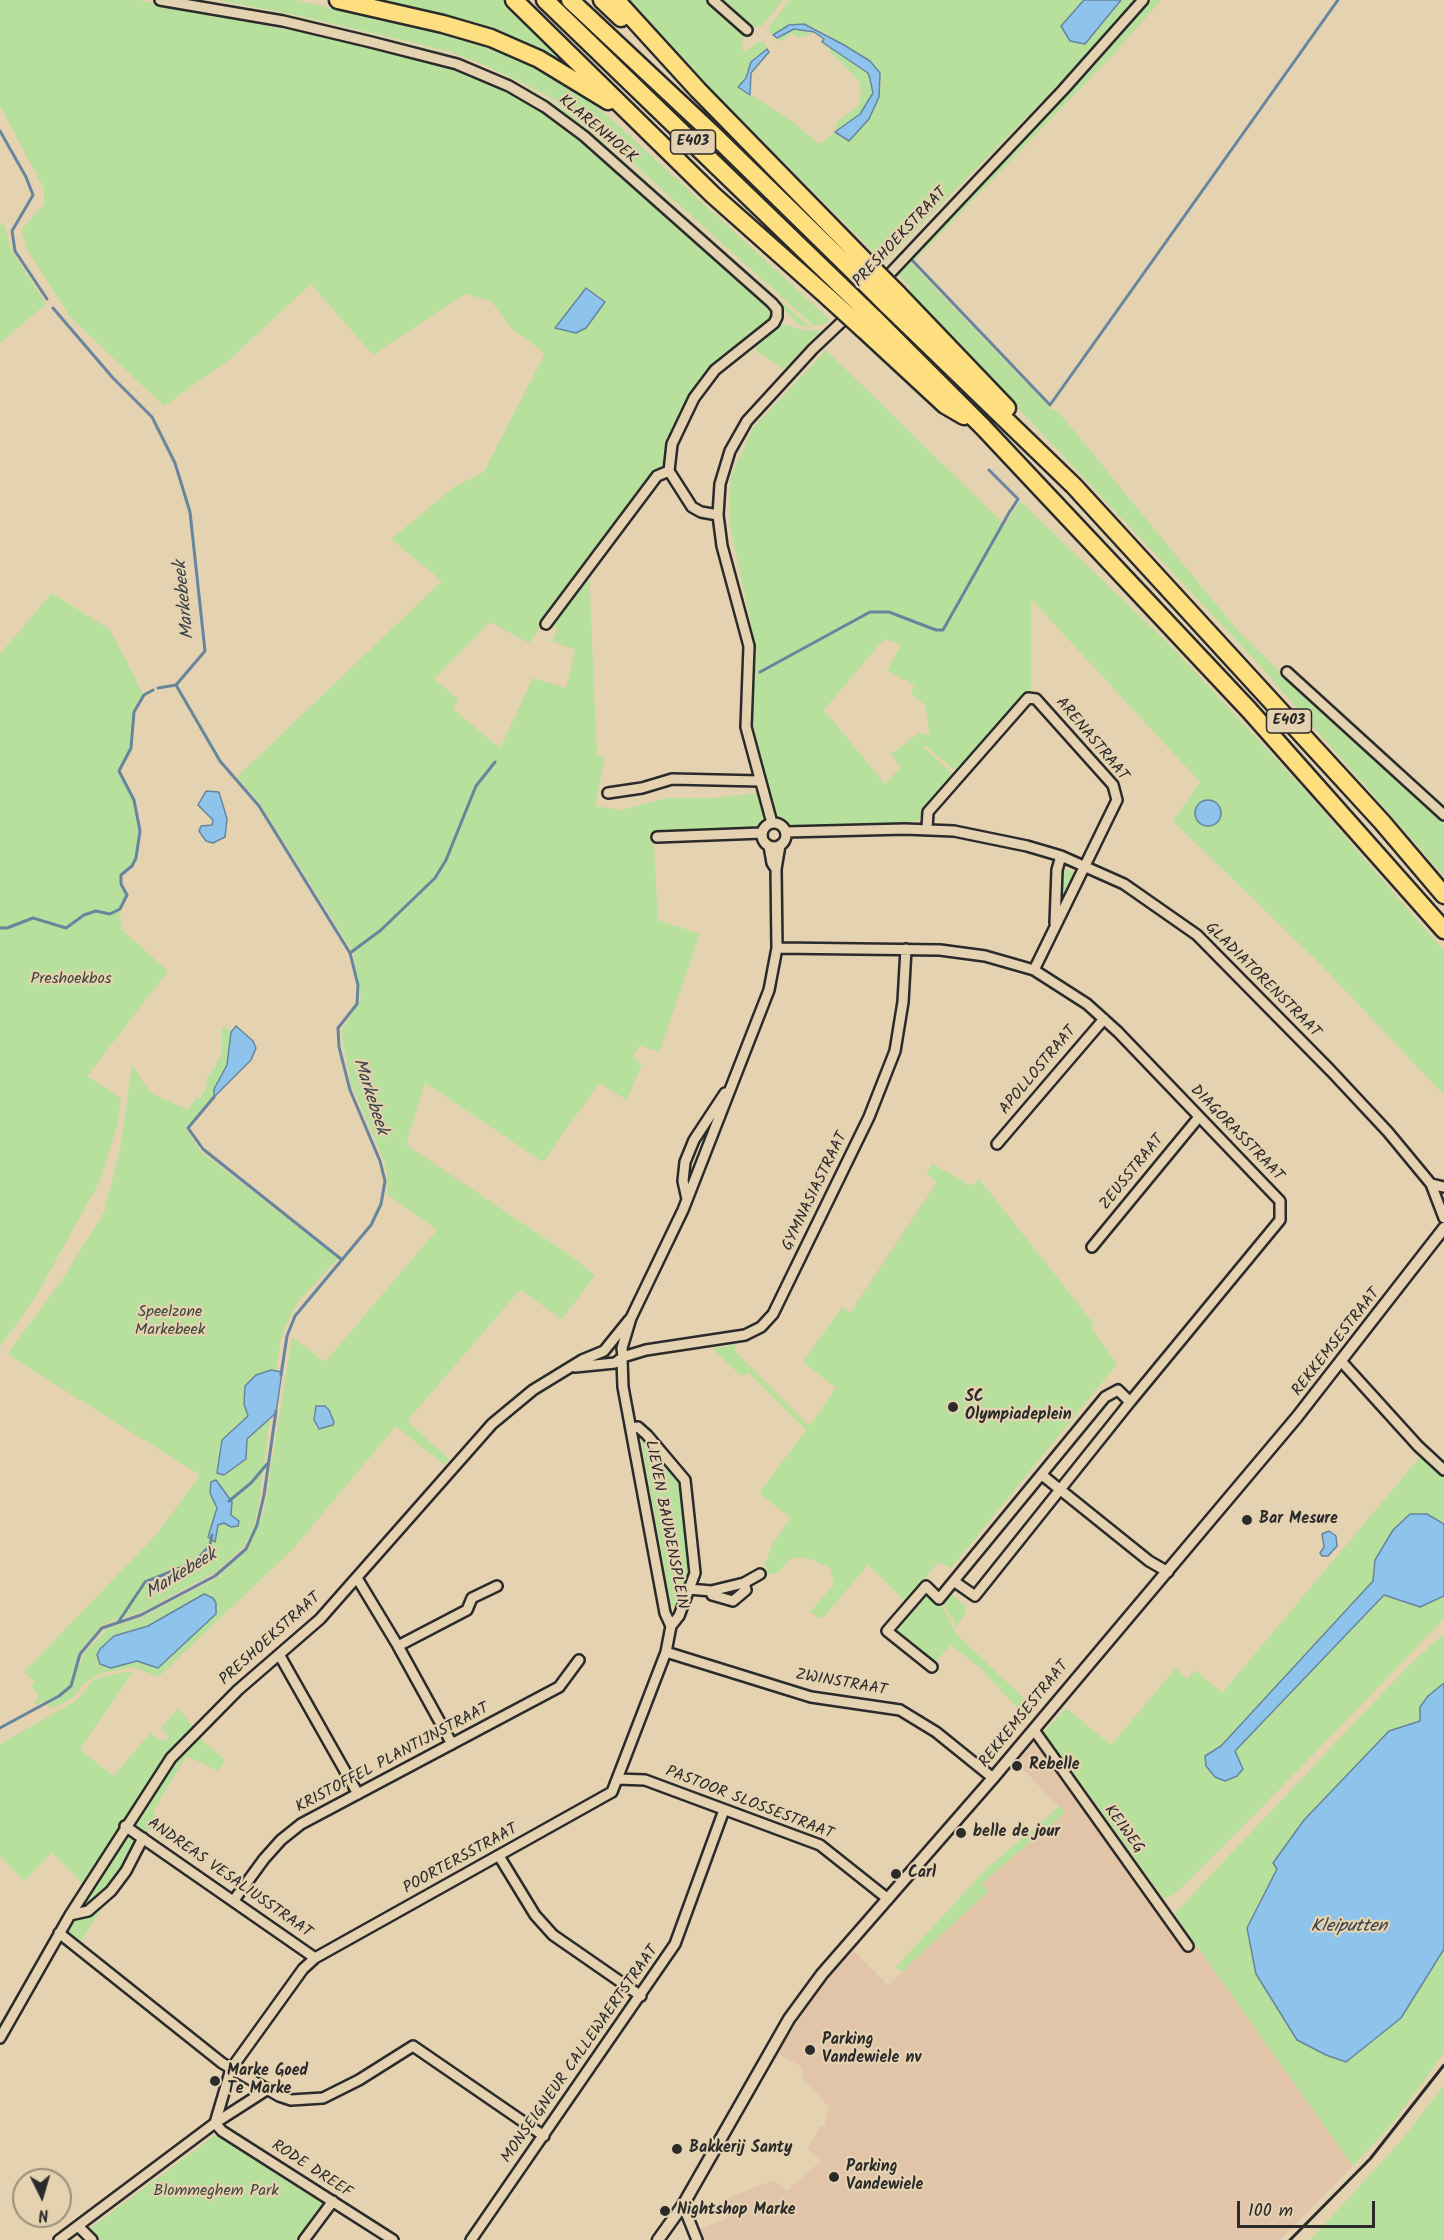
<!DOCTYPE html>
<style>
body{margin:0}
#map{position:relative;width:1444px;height:2240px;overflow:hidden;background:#e4d2b0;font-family:Kalam,sans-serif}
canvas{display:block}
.north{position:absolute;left:12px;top:2168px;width:60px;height:60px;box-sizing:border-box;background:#e4d2b0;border:2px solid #9a8f7b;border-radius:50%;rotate:175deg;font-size:16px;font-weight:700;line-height:24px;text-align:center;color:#2b2b2b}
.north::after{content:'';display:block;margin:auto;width:21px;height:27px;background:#2b2b2b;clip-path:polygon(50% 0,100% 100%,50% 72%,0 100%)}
.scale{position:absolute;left:1237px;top:2201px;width:138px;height:27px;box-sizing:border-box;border:3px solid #2b2b2b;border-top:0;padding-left:8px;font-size:18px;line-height:21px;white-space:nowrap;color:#2b2b2b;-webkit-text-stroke:4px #e4d2b0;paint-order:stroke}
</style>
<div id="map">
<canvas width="1444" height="2240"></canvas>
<div class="north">N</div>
<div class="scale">100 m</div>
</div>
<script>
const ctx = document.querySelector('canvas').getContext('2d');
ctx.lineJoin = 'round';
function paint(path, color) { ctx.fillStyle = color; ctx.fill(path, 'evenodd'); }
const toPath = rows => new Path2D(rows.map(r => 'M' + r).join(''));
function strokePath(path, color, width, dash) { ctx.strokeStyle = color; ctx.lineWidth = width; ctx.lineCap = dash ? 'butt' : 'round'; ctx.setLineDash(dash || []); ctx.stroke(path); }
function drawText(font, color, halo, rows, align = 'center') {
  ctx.font = font + ' Kalam,sans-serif'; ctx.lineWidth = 4.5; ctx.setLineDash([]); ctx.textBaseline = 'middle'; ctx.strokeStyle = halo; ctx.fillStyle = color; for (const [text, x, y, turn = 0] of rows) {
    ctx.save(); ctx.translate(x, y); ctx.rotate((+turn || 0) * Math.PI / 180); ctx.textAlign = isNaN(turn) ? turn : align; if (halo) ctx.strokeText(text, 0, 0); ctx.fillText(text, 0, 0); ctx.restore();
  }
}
paint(toPath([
 [1044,1732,1353,2166,1280,2240,702,2240,698,2230,729,2217,722,2200,774,2180,787,2191,821,2161,808,2149,820,2126,824,2127,829,2107,803,2078,802,2067,777,2053,824,1981,852,1949,888,1985,988,1891,981,1884,1065,1813,1015,1761]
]), '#e2c5a8');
paint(toPath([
 [0,0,137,0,394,51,507,88,582,137,772,310,771,318,761,329,708,371,679,417,661,468,597,548,529,643,490,622,434,679,458,699,453,709,500,748,533,678,566,688,575,650,552,641,558,629,550,625,589,572,597,755,605,759,595,806,621,810,667,798,709,798,759,793,765,813,762,824,754,827,653,831,658,920,700,934,659,1052,639,1045,633,1058,642,1064,627,1100,599,1083,543,1162,425,1083,406,1145,573,1257,595,1275,562,1319,520,1290,407,1421,449,1459,444,1465,396,1426,292,1550,158,1677,133,1667,102,1673,83,1684,73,1698,51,1709,44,1701,37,1705,34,1702,39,1697,31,1686,35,1682,24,1672,157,1534,200,1475,7,1354,62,1280,104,1212,120,1150,132,1065,151,1093,188,1110,196,1098,200,1099,208,1084,205,1082,222,1054,222,1029,225,1027,231,1032,227,1065,214,1089,214,1097,186,1128,201,1152,338,1258,298,1302,286,1324,280,1343,258,1509,253,1531,244,1546,217,1571,146,1610,102,1625,80,1651,76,1665,81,1664,83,1654,107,1629,140,1618,217,1578,248,1549,264,1511,292,1337,325,1362,437,1230,388,1195,386,1165,351,1084,341,1032,361,998,353,952,259,802,237,777,442,581,391,539,454,487,484,472,545,353,512,329,491,301,465,294,373,355,311,284,229,360,164,406,70,317,29,253,21,230,44,204,44,189,0,106],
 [198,1597,218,1608,216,1614,158,1668,137,1661,111,1668,100,1664,97,1655,100,1649,114,1636,148,1626],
 [172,0,200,0,286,14,446,53,530,89,568,112,587,128,811,328,799,325,766,293,564,117,533,95,508,82,483,71],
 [216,0,296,0,452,36,500,51,544,71,582,94,618,125,830,320,823,325,813,325,625,156,555,100,537,90,482,64,448,51,296,15],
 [357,0,505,0,595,87,569,71],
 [629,0,711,0,744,30,742,50,746,51,758,42,764,42,767,49,760,53,748,68,746,78,738,87,789,119,819,144,835,132,837,122,859,105,861,92,859,81,829,51,829,47,868,73,870,79,873,93,870,98,855,119,841,127,849,141,869,119,879,97,881,81,878,70,870,61,816,28,804,24,789,25,773,35,770,33,769,27,790,0,1136,0,1082,60,884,263,685,63],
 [718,0,783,0,762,26,754,27,745,24],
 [1152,0,1161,0,1121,46,914,261,910,256,1102,57],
 [794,29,813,34,798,38,792,33,780,42,777,38],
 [0,222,5,227,11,250,46,304,0,343],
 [908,260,1052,410,1057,410,1238,631,1328,719,1444,823,1444,876,1253,658,909,292,909,286,895,272],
 [783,324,806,331,821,330,784,369,757,352,754,343],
 [826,350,1005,525,1020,501,1172,647,1302,787,1444,951,1444,1095,1321,965,1173,821,1200,782,1031,599,1031,692,1015,703,957,772,927,747,923,747,953,774,919,820,906,823,793,826,778,819,750,735,750,701,757,652,730,526,729,491,732,474,752,429],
 [884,639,901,645,887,671,914,685,911,694,925,705,930,736,919,733,891,754,901,767,885,784,824,710],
 [52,593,110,630,144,695,134,712,131,748,119,771,134,800,139,822,140,843,132,866,121,875,121,884,127,895,120,909,121,929,168,971,87,1076,121,1098,118,1122,100,1181,36,1296,0,1347,0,654],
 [1066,869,1073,872,1073,878,1061,901,1062,875],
 [932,1164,972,1186,979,1179,1094,1324,1091,1328,1117,1364,951,1568,938,1562,906,1602,868,1565,822,1619,810,1612,834,1584,830,1568,811,1559,797,1557,788,1561,778,1573,767,1574,765,1565,772,1545,791,1518,759,1493,806,1430,748,1372,741,1376,712,1348,728,1347,730,1341,735,1343,735,1351,809,1426,836,1388,803,1362,842,1307,850,1313,937,1182,926,1174],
 [641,1440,647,1440,677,1477,683,1499,692,1572,677,1607,671,1606],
 [1421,1456,1444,1477,1444,1524,1427,1514,1376,1560,1373,1581,1221,1746,1205,1756,1243,1769,1235,1751,1384,1595,1420,1607,1444,1596,1444,1619,1265,1804,1175,1894,1164,1899,1044,1732,1066,1708,1111,1745,1176,1668,1187,1679,1195,1670,1222,1693],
 [951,1594,965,1605,965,1613,957,1627,943,1604],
 [923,1596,928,1596,943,1608,957,1635,1031,1705,1031,1715,1028,1719,978,1666,951,1645,935,1662,897,1635,895,1627],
 [1444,1634,1444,1683,1428,1696,1420,1707,1420,1721,1389,1731,1304,1820,1273,1863,1278,1869,1258,1903,1326,2055,1346,2062,1401,2018,1444,1949,1444,2053,1392,2124,1353,2166,1174,1914,1411,1663],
 [124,1672,133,1672,80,1749,85,1754,114,1776,150,1733,158,1740,166,1741,169,1737,161,1728,179,1708,201,1740,225,1760,219,1771,186,1756,153,1812,157,1817,148,1832,138,1831,132,1824,146,1801,139,1796,83,1884,52,1853,24,1881,0,1856,0,1744,76,1701,93,1680],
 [1060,1806,1065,1813,981,1884,989,1891,901,1972,896,1967,987,1868],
 [133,1835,138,1841,133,1859,81,1941,66,1931,121,1841],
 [1444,2085,1444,2240,1310,2240,1401,2141],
 [215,2135,324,2203,298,2240,101,2240,89,2229]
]), '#b7e09d');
const water = toPath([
 [1084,0,1121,0,1085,44,1070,41,1061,26,1084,0],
 [804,24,844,45,870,61,880,73,879,97,869,119,849,141,835,132,860,114,873,93,870,79,868,73,822,42,824,39,814,32,794,29,777,38,773,35,789,25,804,24],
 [767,49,769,52,751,73,750,95,738,87,746,78,751,62,767,49],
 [586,288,605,302,586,328,576,333,555,328,586,288],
 [206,791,219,792,227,819,225,837,213,843,206,841,199,831,201,826,212,825,213,820,198,805,206,791],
 '1195 813a13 13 0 1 1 26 0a13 13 0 1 1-26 0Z',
 [236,1026,253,1041,256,1048,251,1060,214,1097,214,1089,227,1065,231,1032,236,1026],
 [271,1370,282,1372,276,1413,247,1439,246,1459,224,1475,217,1473,222,1440,248,1416,244,1404,245,1386,256,1375,271,1370],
 [316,1406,325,1406,329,1410,334,1422,333,1425,319,1429,314,1420,316,1406],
 [216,1480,232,1502,231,1515,239,1521,238,1526,231,1527,224,1523,218,1525,215,1542,208,1537,217,1508,210,1493,211,1482,216,1480],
 [1410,1514,1427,1514,1444,1524,1444,1596,1420,1607,1384,1595,1235,1751,1243,1769,1237,1776,1225,1781,1215,1777,1206,1766,1205,1756,1221,1746,1373,1581,1375,1560,1393,1530,1410,1514],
 [1329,1531,1336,1536,1337,1546,1328,1556,1322,1556,1320,1553,1324,1547,1322,1534,1329,1531],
 [204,1594,213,1598,216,1603,216,1614,158,1668,137,1661,111,1668,100,1664,97,1655,100,1649,114,1636,148,1626,204,1594],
 [1444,1683,1444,1949,1401,2018,1346,2062,1326,2055,1297,2040,1256,1974,1247,1928,1277,1869,1273,1863,1304,1820,1389,1731,1420,1721,1420,1707,1428,1696,1444,1683]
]);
paint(water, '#8ec3eb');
strokePath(water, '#66869e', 1.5);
strokePath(toPath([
 [0,131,26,177,33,195,12,231,15,251,47,299],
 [911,259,1050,405,1338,0],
 [53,308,113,378,152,417,175,463,190,512,205,651,176,685,220,761,259,806,350,953,358,985,357,1004,338,1028,339,1047,350,1090,380,1161,385,1181,381,1204,371,1225,295,1316,287,1336,281,1375],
 [989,470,1018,499,1011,510],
 [760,672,870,612,889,612,936,630,943,630,1010,511],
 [158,688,176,685],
 [0,928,7,928,33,918,66,928,84,915,96,911,110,914,120,909,127,895,121,884,121,875,132,866,136,858,140,831,134,800,119,771,131,748,134,712,144,695,153,690],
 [350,953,381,930,435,878,446,860,476,786,495,762],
 [214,1097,188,1128,203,1149,341,1259],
 [229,1501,251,1483,267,1464],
 [119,1621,145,1582,195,1562,210,1545,212,1535],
 [0,1728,59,1696,71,1686,80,1654,102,1628,141,1615,215,1576,246,1549,257,1525,264,1495,276,1411]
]), '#66869e', 3);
const minor = toPath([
 [160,0,283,21,371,42,457,64,509,86,545,107,584,136,772,303,777,309,777,317,774,323,715,370,694,398,672,444,669,471],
 [713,0,747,30],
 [882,282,1063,90,1143,0],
 [669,471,692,507,701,512,718,515],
 [546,624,657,476,669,471],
 [1287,672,1444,815],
 [608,793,642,788,672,779,760,781],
 [772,823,746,727,749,646,722,546,718,515,720,484,730,451,747,421,813,349,851,313],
 '762 835a12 12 0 1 1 24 0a12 12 0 1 1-24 0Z',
 [927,829,928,812,1028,698,1036,699,1113,785,1117,800,1034,970],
 [786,832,905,829,954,831,1027,846,1061,856,1124,884,1197,935,1331,1071,1388,1132,1431,1184,1444,1218],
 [657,837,762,833],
 [769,846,772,863,776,869],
 [1055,923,1057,870,1061,856],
 [777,948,940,950,985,956,1034,970,1087,1004,1118,1032,1280,1201,1280,1220,1130,1402],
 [997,1144,1104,1019],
 [1431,1184,1444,1187],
 [687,1199,683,1181,685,1162,694,1140,725,1093],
 [1092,1247,1199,1117],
 [604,1351,629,1320],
 [623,1357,646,1350,745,1335,761,1327,773,1314,869,1117,895,1051,903,1002,906,949],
 [622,1359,623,1387,665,1613,671,1626],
 [1341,1361,1418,1446,1444,1470],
 [575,1367,615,1363,623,1357,622,1348,631,1318,683,1210,769,990,777,948,776,869,780,845],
 [1042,1475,1149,1561,1168,1572],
 [357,1578,398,1646,452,1744],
 [689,1589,711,1591,744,1583,760,1574],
 [711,1591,712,1595,733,1601,746,1590,744,1583],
 [398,1646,467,1610,472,1598,497,1586],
 [666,1652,811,1697,900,1710,936,1732,993,1778],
 [280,1656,358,1794],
 [932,1667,887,1631,926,1586,939,1599,1105,1397,1118,1390,1130,1402,975,1596,955,1582],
 [1034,1730,1188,1946],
 [618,1779,645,1780,820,1845,888,1899],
 [125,1826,315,1958],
 [499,1856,535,1915,553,1935,641,1996],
 [234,1900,264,1859,281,1840,301,1824,559,1687,579,1660],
 [70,1915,88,1911,111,1891,126,1871,143,1838],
 [59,1933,222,2063,279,2096,291,2100,323,2098,359,2080,413,2046,544,2136],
 [0,2038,70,1915,171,1758,238,1690,320,1619,492,1424,533,1390,582,1360,604,1351],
 [215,2123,231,2069,303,1969,315,1958,612,1792,666,1652,671,1626,679,1616,695,1573,685,1480,647,1435,638,1427,632,1428],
 [215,2123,222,2131,393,2240],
 [683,2205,697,2240],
 [78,2226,92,2240],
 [59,2240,215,2123,268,2089],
 [304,2240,333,2201],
 [471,2240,675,1944,724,1810]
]);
const tertiary = toPath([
 [658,2240,683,2205,789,2019,822,1974,993,1778,1297,1417,1444,1228]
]);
const motorway = toPath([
 [338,0,443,24,491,38,539,59,608,101],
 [514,0,713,195,829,298],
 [545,0,841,286],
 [570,0,713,134,854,272],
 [602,0,621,18],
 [616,0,698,90,865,261],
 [898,294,1007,408],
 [887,305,1074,486,1382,822,1444,895],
 [874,318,983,427,1249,710,1444,930],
 [863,329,945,405,964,416]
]);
strokePath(minor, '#2b2b2b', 14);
strokePath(tertiary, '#2b2b2b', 15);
strokePath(motorway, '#2b2b2b', 21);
strokePath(minor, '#e4d2b0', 9);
strokePath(tertiary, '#e4d2b0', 10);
strokePath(motorway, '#fedf80', 16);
strokePath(toPath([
 [1290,2240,1370,2159,1444,2065]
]), '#2b2b2b', 3);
const motorwayBridge = toPath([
 [865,261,898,294],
 [854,272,887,305],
 [841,286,874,318],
 [829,298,863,329]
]);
strokePath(motorwayBridge, '#2b2b2b', 21, []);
strokePath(motorwayBridge, '#fedf80', 16);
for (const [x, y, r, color] of [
 [953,1407,6,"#2b2b2b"],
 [1247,1520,6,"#2b2b2b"],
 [1017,1766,6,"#2b2b2b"],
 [961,1833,6,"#2b2b2b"],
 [896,1874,6,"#2b2b2b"],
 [810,2050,6,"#2b2b2b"],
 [215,2081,6,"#2b2b2b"],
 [677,2149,6,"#2b2b2b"],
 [834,2177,6,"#2b2b2b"],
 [665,2211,6,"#2b2b2b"]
]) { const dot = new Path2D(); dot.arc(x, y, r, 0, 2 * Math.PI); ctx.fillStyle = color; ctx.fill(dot); strokePath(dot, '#e4d2b0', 2); }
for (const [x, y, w] of [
 [693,142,45],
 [1289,721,45]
]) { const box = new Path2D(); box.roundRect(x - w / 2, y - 12, w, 24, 4.5); ctx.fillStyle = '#e4d2b0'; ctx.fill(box); strokePath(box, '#2b2b2b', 1.5); }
drawText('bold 15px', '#2b2b2b', null, [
 ["E403",693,142],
 ["E403",1289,721]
]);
drawText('16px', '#2b2b2b', '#e4d2b0', [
 ["KLARENHOEK",597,130,40],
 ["PRESHOEKSTRAAT",901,238,-47],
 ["ARENASTRAAT",1091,740,50],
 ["GLADIATORENSTRAAT",1262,981,45],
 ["APOLLOSTRAAT",1039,1071,-50],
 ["DIAGORASSTRAAT",1236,1134,46],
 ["ZEUSSTRAAT",1133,1173,-51],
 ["GYMNASIASTRAAT",816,1192,-64],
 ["REKKEMSESTRAAT",1337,1343,-52],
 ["LIEVEN BAUWENSPLEIN",665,1525,79],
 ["PRESHOEKSTRAAT",271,1640,-42],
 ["ZWINSTRAAT",841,1684,10],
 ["REKKEMSESTRAAT",1025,1715,-51],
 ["KRISTOFFEL PLANTIJNSTRAAT",393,1759,-28],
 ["PASTOOR SLOSSESTRAAT",749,1804,21],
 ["KEIWEG",1123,1830,54],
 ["POORTERSSTRAAT",461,1860,-29],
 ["ANDREAS VESALIUSSTRAAT",229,1879,35],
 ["MONSEIGNEUR CALLEWAERTSTRAAT",581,2055,-55],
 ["RODE DREEF",311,2170,33]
]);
drawText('16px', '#40463c', '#e4d2b0', [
 ["Preshoekbos",71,980],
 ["Speelzone",170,1313],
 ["Markebeek",170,1331],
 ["Blommeghem Park",216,2192]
]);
drawText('bold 16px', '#2b2b2b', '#e4d2b0', [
 ["SC",965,1398],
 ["Olympiadeplein",965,1416],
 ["Bar Mesure",1259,1520],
 ["Rebelle",1029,1766],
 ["belle de jour",973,1833],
 ["Carl",908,1874],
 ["Parking",822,2041],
 ["Vandewiele nv",822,2059],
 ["Marke Goed",227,2072],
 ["Te Marke",227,2090],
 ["Bakkerij Santy",689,2149],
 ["Parking",846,2168],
 ["Vandewiele",846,2186],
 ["Nightshop Marke",677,2211]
], 'left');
drawText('italic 18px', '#3a4248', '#e4d2b0', [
 ["Markebeek",186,600,-96],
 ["Markebeek",369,1097,72],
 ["Markebeek",182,1575,-31],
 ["Kleiputten",1349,1928]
]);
</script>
